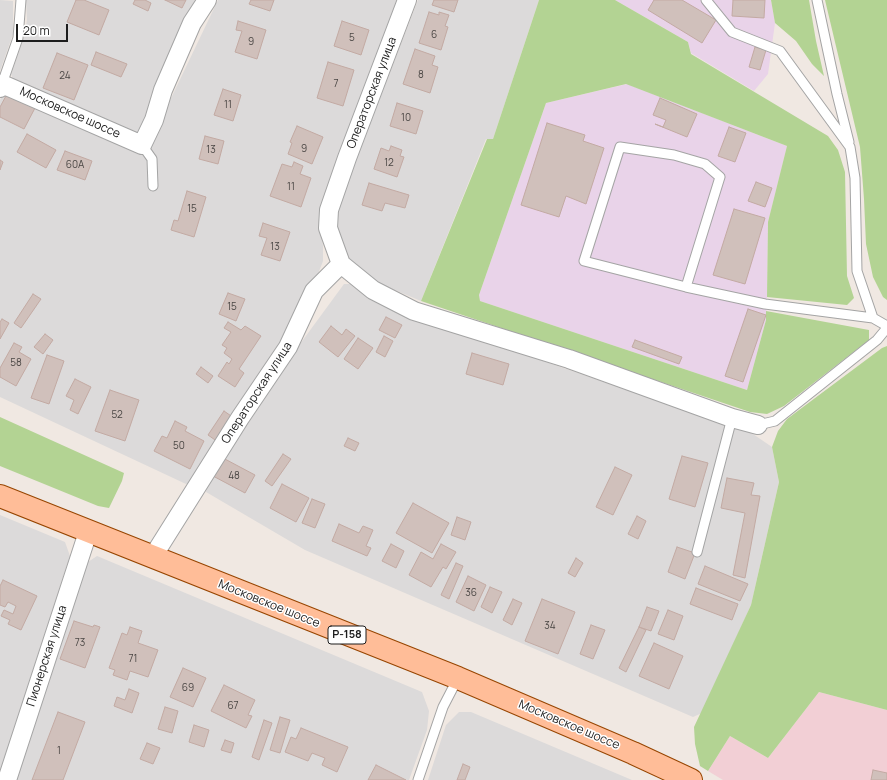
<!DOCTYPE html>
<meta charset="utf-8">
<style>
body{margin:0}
#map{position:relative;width:887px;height:780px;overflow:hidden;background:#f0e8e2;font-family:Manrope,sans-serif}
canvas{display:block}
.scale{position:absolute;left:16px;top:24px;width:52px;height:18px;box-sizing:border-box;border:2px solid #1d1d1d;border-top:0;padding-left:5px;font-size:12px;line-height:14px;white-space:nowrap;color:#1d1d1d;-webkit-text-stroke:3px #fff;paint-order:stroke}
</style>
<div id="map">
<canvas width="887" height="780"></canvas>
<div class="scale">20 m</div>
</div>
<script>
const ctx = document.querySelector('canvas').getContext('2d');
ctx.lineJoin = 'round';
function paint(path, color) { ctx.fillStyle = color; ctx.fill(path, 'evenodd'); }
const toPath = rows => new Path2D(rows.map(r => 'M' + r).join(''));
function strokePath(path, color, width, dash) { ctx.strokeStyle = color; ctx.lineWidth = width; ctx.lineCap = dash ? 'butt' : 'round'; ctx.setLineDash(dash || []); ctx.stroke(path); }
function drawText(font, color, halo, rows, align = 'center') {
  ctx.font = font + ' Manrope,sans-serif'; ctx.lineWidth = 3; ctx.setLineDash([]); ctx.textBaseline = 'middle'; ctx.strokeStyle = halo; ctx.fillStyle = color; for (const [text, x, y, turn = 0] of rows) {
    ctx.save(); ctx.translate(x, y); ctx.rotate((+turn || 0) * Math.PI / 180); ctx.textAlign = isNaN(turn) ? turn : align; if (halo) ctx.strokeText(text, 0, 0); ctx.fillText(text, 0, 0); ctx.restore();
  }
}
paint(toPath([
 [0,0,13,1,13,34,0,71],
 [26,0,195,0,139,132,133,134,14,81,11,74,24,37,27,20],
 [218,0,399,0,320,228,323,246,323,261,315,282,278,349,195,482,186,484,0,397,0,100,4,92,139,150,163,115],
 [418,0,539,0,493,139,486,139,421,301,378,283,349,260,337,231,337,215,342,199,354,164],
 [344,284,351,284,370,297,412,316,677,407,709,420,750,432,772,447,779,482,751,605,702,713,693,717,305,550,206,492,208,481,289,359],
 [0,515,65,542,70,556,0,771],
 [97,556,422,692,429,711,427,730,409,780,15,780,82,571,88,562],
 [459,712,471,712,632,780,428,780,446,725]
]), '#dcdada');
paint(toPath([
 [819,692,887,710,887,780,723,780,708,771,730,736,768,758]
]), '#f2cfd5');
paint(toPath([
 [615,0,771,0,775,23,768,74,754,91,691,53,688,42],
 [627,84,787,146,768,222,767,297,766,320,747,390,480,301,479,295,546,103]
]), '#e9d3e9');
paint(toPath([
 [539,0,615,0,688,42,691,54,828,136,838,150,845,172,847,276,854,298,847,305,767,297,768,222,787,146,626,84,546,103,479,295,480,301,747,390,766,320,766,311,869,330,869,340,784,406,767,414,750,412,421,301,487,139,493,139],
 [771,0,809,0,816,41,824,76,812,64,796,41,775,23],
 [825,0,887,0,887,300,883,297,873,277,866,244,864,199,860,147],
 [887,346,887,710,819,692,768,758,730,736,708,771,700,766,695,744,694,727,751,605,779,482,772,447,778,431,787,419,882,348],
 [0,417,124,473,122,481,109,508,98,506,0,466]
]), '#b3d393');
const building = toPath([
 [76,0,84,0,109,10,99,35,67,22,76,0],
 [135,0,145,0,151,3,148,11,133,4,135,0],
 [165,0,186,0,182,8,165,0],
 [251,0,274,0,270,11,249,4,251,0],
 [434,0,458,0,454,12,432,5,434,0],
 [654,0,682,0,716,20,702,43,648,10,654,0],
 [733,0,765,0,764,18,732,16,733,0],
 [429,12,439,15,439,12,449,15,445,26,448,27,441,50,419,43,429,12],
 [238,21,266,30,257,59,235,52,242,31,236,30,238,21],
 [342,21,369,30,361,55,334,46,342,21],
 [755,47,766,50,760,70,749,67,755,47],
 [415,49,435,56,432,65,438,67,430,93,403,84,415,49],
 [96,52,127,64,121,77,91,65,96,52],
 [57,53,88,65,74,100,43,88,57,53],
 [328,62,354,70,343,106,317,98,328,62],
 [223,89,241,95,233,121,214,115,223,89],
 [7,94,35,108,24,129,0,117,0,107,7,94],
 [660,98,697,114,687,137,655,124,663,127,666,120,653,115,660,98],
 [397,103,423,111,416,134,390,126,397,103],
 [547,123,585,135,583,141,604,148,586,204,566,196,559,217,521,205,547,123],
 [297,126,323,137,312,164,288,154,292,143,290,142,297,126],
 [729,127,746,133,735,162,718,156,729,127],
 [27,134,56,150,46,168,17,152,27,134],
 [205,136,224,141,218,164,199,159,205,136],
 [391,146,402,150,400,156,404,157,397,177,374,169,381,148,389,151,391,146],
 [65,151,92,161,85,180,57,170,65,151],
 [0,160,3,162,0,170,0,160],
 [294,162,303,166,300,174,311,178,301,207,270,196,282,164,292,167,294,162],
 [756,182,772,188,765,207,748,201,756,182],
 [369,183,409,195,405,208,385,203,382,211,362,205,369,183],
 [187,191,206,197,194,237,171,230,174,220,178,221,187,191],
 [734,209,765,218,745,284,713,275,734,209],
 [263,223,290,232,280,261,261,255,267,238,259,236,263,223],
 [228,293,245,299,236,321,219,314,228,293],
 [33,294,41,299,21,328,14,323,33,294],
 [748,309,766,315,743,382,725,376,748,309],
 [386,317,402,325,395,338,379,330,386,317],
 [2,319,9,323,0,339,0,322,2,319],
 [228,322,241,330,245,326,261,336,239,369,244,373,235,387,218,376,227,362,229,364,232,359,224,353,227,348,222,345,231,332,224,328,228,322],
 [331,326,342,335,346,329,355,336,338,357,319,342,331,326],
 [45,334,53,340,43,354,34,347,45,334],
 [384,336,393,341,385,357,376,352,384,336],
 [358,338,373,348,358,369,344,359,358,338],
 [635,340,682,357,679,364,632,347,635,340],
 [14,343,22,347,19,352,31,359,16,386,0,377,0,368,14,343],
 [472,353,509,364,503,385,466,374,472,353],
 [47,355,64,361,49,404,31,398,47,355],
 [201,367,213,376,208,383,196,374,201,367],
 [75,379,91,387,78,414,70,410,74,400,66,396,75,379],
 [110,390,139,400,125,441,95,431,110,390],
 [224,411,234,418,218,442,208,435,224,411],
 [175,421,187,427,185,431,204,441,190,469,154,451,162,436,167,438,175,421],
 [348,438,359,443,355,451,344,446,348,438],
 [283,454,291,459,272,486,265,481,283,454],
 [682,456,708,463,695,507,669,499,682,456],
 [223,458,255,475,245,493,213,476,223,458],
 [615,467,632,475,613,515,596,507,615,467],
 [727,478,754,483,751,495,760,496,745,578,733,575,745,513,721,508,727,478],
 [282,484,309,498,296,522,270,508,282,484],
 [312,499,325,504,315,528,302,523,312,499],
 [413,503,449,523,432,553,396,533,413,503],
 [637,516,646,521,638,539,628,534,637,516],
 [457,517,471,522,465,540,451,535,457,517],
 [339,524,359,533,363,526,373,530,366,546,371,548,367,556,332,541,339,524],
 [391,544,404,551,396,568,382,561,391,544],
 [441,544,456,552,446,569,443,567,431,587,409,575,421,552,433,559,441,544],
 [677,547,695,553,685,579,668,572,677,547],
 [576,558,583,563,575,577,568,573,576,558],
 [456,563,463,566,449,599,441,595,456,563],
 [705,566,748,584,740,601,698,584,705,566],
 [468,576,486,585,474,611,456,602,468,576],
 [3,580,37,596,21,630,8,624,10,620,1,616,4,610,13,614,16,606,8,602,5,607,0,605,0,586,3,580],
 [490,587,502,592,492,613,481,607,490,587],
 [696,588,738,604,732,620,690,604,696,588],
 [513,599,522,603,512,625,503,620,513,599],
 [542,599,575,612,558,654,525,641,542,599],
 [647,607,659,611,651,631,639,627,647,607],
 [668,610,683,616,674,640,658,634,668,610],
 [74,621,93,627,94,625,100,627,85,668,60,659,74,621],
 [591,625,605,630,593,659,580,654,591,625],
 [130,627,142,631,138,643,158,650,148,677,130,671,127,680,113,675,115,670,109,668,122,633,127,635,130,627],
 [639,627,646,630,626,672,619,668,639,627],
 [654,643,683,656,669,689,639,676,654,643],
 [183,668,206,678,193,707,170,697,183,668],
 [224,685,255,700,248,715,252,716,246,728,211,711,224,685],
 [129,689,139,693,132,713,114,706,117,697,125,700,129,689],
 [165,707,178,711,172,733,158,729,165,707],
 [58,712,85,722,63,780,32,780,58,712],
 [280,717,290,720,280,753,270,750,280,717],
 [264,720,272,723,259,760,252,757,264,720],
 [194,725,209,730,204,747,189,742,194,725],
 [301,728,348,747,337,772,322,765,325,758,312,753,308,761,285,752,291,737,296,739,301,728],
 [225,740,234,743,231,753,221,750,225,740],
 [147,743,160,748,153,764,140,759,147,743],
 [463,764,470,767,465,780,457,780,463,764],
 [376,765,406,780,368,780,376,765],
 [873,770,887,773,887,780,871,780,873,770]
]);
paint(building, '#d0c0bb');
strokePath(building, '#c3aaa3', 1);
const lane = toPath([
 [706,0,732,32,780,51,850,147,855,178,857,271,873,318],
 [817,0,837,94,849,142],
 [2,84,18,38,21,0],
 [142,145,152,159,153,186],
 [686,287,720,177,705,164,674,155,620,147,584,261,686,287,765,304,873,318,887,326],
 [758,425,775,421,877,340,887,328],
 [697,552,732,418],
 [418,780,443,707,458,678]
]);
const street = toPath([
 [0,88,2,84,142,145,154,120,163,90,192,23,207,0],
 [341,264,373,290,414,311,569,359,732,418,758,425],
 [152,558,240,418,288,347,314,291,341,264,328,228,329,210,347,158,407,0],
 [7,780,88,532]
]);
const primary = toPath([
 [0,496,458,678,633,753,691,780]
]);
strokePath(lane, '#a4a4a4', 11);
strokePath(street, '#a4a4a4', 20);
strokePath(primary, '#974500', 24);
strokePath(lane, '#fff', 9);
strokePath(street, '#fff', 18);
strokePath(primary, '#ffbd98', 22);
drawText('10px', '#4a4644', null, [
 ["6",434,35],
 ["5",352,38],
 ["9",251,42],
 ["8",421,75],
 ["24",65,76],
 ["7",336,84],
 ["11",228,105],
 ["10",406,118],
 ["9",304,149],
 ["13",211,150],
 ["12",389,163],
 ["60А",75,165],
 ["11",291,187],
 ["15",192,209],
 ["13",275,247],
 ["15",232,307],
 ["58",16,363],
 ["52",117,415],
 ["50",179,446],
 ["48",234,476],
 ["36",471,593],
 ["34",550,626],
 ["73",80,643],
 ["71",133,659],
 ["69",188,688],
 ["67",233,706],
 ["1",59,751]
]);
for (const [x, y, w] of [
 [347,635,38]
]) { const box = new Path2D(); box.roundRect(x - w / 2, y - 9, w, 18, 3); ctx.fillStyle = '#fff'; ctx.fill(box); strokePath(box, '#1d1d1d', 1); }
drawText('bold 11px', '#1d1d1d', null, [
 ["Р-158",347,635]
]);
drawText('12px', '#1d1d1d', '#fff', [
 ["Операторская улица",372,93,-69],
 ["Московское шоссе",70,113,24],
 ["Операторская улица",257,393,-57],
 ["Московское шоссе",269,604,22],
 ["Пионерская улица",47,656,-72],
 ["Московское шоссе",569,725,23]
]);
</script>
